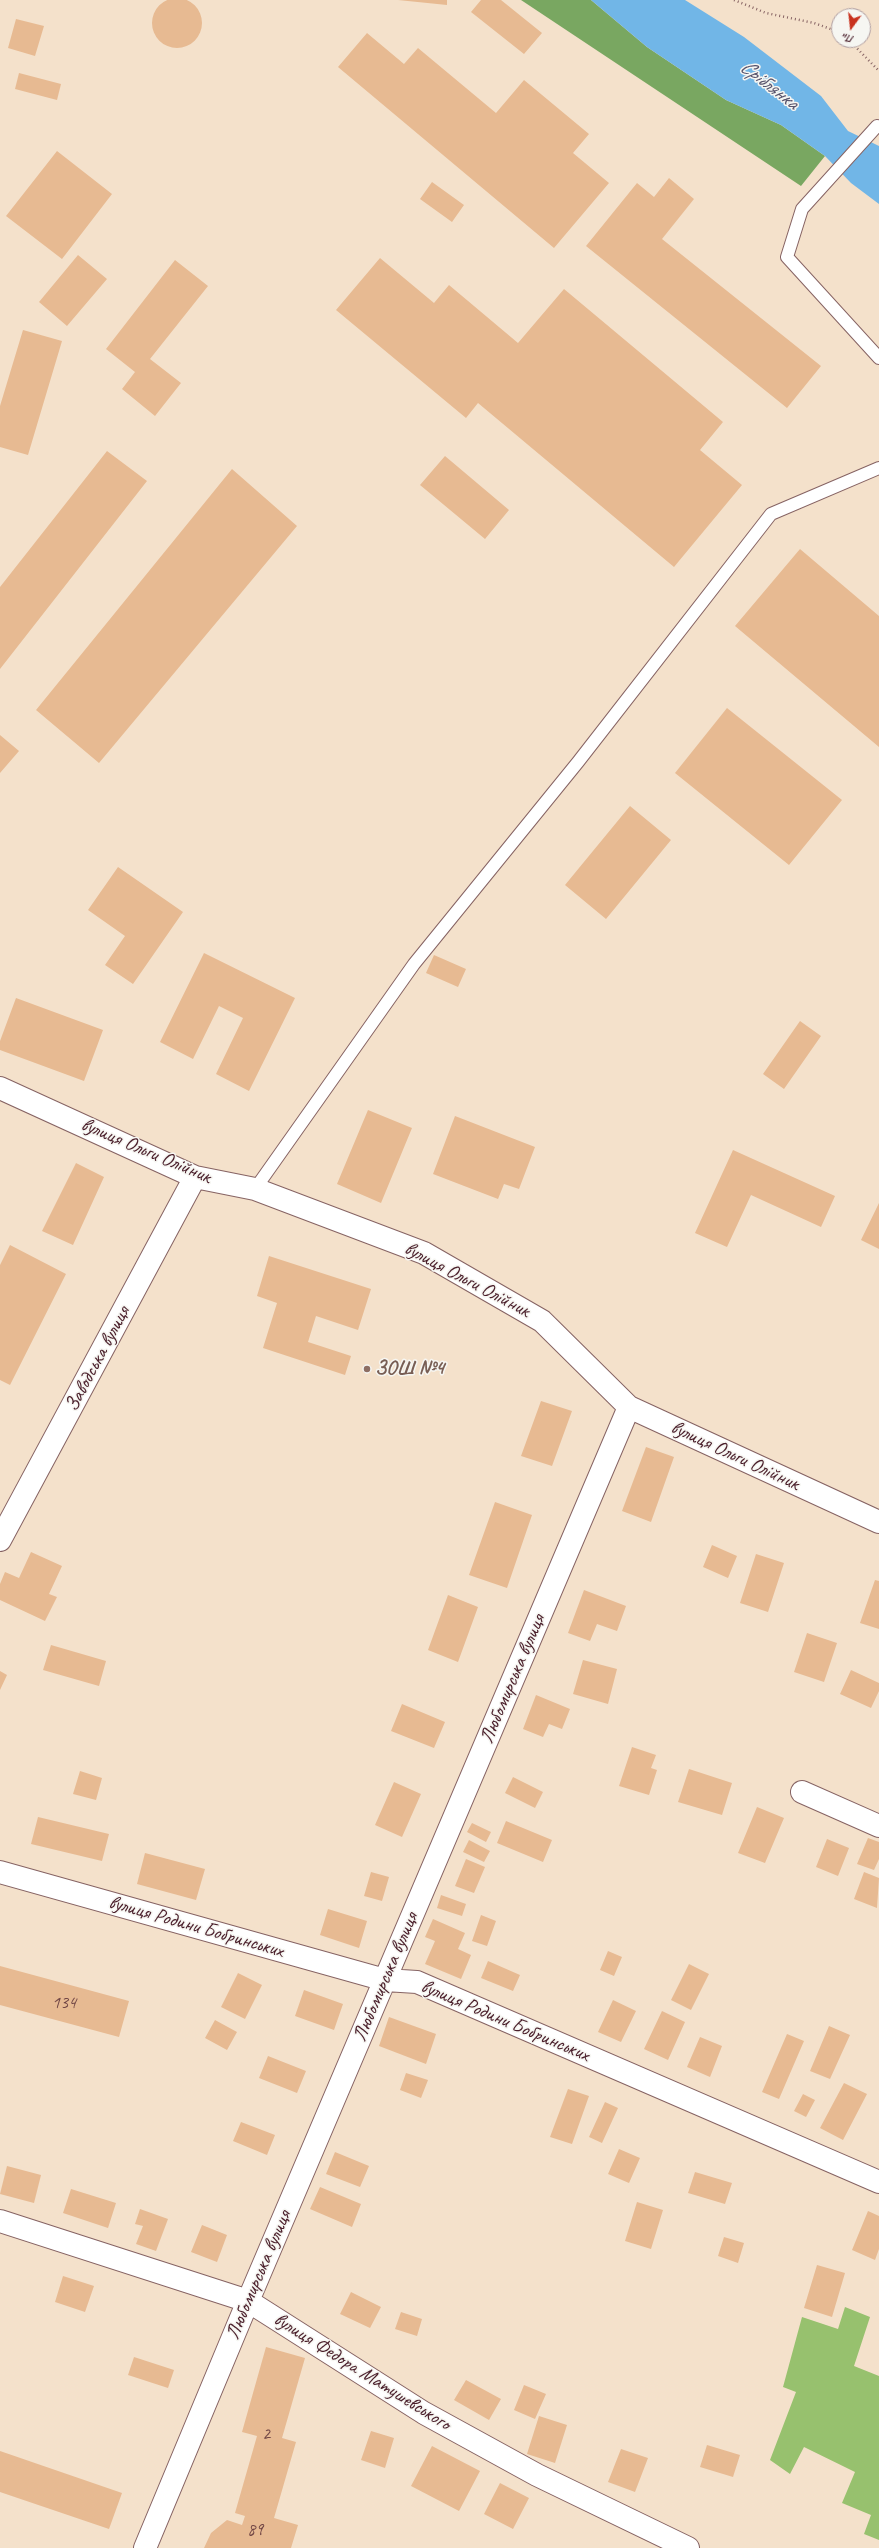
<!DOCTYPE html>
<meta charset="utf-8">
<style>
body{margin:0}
#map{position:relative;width:879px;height:2548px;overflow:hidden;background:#f4e1cb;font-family:Caveat,sans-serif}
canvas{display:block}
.north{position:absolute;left:831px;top:8px;width:40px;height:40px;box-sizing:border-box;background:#f6f6f2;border:1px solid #b1a0a2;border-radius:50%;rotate:195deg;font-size:11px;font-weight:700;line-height:16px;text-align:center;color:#4a1f2b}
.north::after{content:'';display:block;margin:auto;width:14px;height:18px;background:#c8321e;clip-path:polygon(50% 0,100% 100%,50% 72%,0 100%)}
</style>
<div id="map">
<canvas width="879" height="2548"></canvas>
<div class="north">Пн</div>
</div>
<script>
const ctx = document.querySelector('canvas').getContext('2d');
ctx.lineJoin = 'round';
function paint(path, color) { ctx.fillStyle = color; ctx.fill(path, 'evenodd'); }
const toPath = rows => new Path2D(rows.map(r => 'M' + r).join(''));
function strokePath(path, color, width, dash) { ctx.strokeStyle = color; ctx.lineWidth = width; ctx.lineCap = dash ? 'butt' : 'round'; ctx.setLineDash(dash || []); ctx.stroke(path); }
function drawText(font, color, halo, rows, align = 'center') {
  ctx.font = font + ' Caveat,sans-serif'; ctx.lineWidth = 3; ctx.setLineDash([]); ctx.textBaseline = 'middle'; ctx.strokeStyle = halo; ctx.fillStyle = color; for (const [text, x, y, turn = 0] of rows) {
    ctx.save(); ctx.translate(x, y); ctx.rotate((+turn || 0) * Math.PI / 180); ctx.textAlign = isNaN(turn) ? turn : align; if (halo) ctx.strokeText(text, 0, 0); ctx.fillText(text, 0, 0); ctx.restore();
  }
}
paint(toPath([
 [845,2307,870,2317,854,2366,879,2376,879,2540,864,2534,871,2515,842,2503,855,2472,804,2447,790,2474,770,2460,796,2392,783,2387,802,2317,838,2329]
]), '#97c16e');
paint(toPath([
 [521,0,591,0,647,47,726,100,781,125,825,156,801,186]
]), '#79a761');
paint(toPath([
 [591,0,685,0,744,37,821,96,848,131,879,146,879,204,851,183,825,156,781,125,726,100,647,47]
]), '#71b6e7');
paint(toPath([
 '152 23a25 25 0 1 1 50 0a25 25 0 1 1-50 0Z',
 [398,0,447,0,447,5],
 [481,0,501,0,542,33,524,54,471,12],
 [16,19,44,26,35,56,8,48],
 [367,33,404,64,418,48,496,113,524,80,589,134,573,153,609,183,554,248,338,67],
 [19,73,61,84,57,100,15,89],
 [57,151,112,194,62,259,6,216],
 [669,178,694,199,662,239,821,366,787,408,586,246,637,183,654,197],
 [432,182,464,205,452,222,420,199],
 [78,255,107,279,67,326,39,302],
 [380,258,434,303,449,285,518,343,564,289,723,422,700,450,742,485,674,567,478,403,466,418,336,310],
 [175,260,208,286,150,359,181,383,155,416,122,389,135,372,106,349],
 [23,330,62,341,28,455,0,447,0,406],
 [107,451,147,481,0,669,0,587],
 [445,456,509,510,485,539,420,485],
 [232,469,297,526,99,763,36,710],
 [800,549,879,616,879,747,735,626],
 [727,708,842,800,789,865,675,773],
 [0,735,19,751,0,773],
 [630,806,671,840,606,919,565,885],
 [118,867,183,912,133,984,105,965,125,936,88,910],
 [204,953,295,998,249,1091,216,1074,243,1018,219,1006,193,1059,160,1042],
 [434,955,466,969,458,987,426,973],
 [16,998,103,1030,84,1081,0,1050,0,1041],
 [800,1021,821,1036,784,1089,763,1074],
 [368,1110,412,1128,381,1203,337,1184],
 [455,1116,535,1147,519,1189,504,1184,498,1199,433,1174],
 [733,1150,835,1196,821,1227,751,1195,727,1247,695,1233],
 [76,1163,104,1177,73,1245,42,1231],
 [879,1203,879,1249,861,1240],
 [10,1245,66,1274,10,1385,0,1380,0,1265],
 [269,1256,371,1289,358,1330,316,1316,308,1342,351,1356,345,1375,263,1348,277,1303,257,1296],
 [541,1401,572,1411,552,1466,521,1456],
 [646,1447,674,1457,651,1522,622,1511],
 [495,1502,532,1515,507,1588,469,1575],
 [712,1545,737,1556,728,1578,703,1567],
 [31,1552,62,1566,49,1594,57,1597,45,1621,0,1600,0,1584,5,1572,19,1578],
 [756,1554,784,1563,768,1612,740,1603],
 [875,1580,879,1581,879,1629,860,1623],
 [584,1590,626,1606,617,1631,597,1624,590,1641,568,1633],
 [448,1595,478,1607,458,1662,428,1650],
 [807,1633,837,1643,824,1682,794,1672],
 [51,1645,106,1661,99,1686,43,1670],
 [583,1660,617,1669,608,1704,573,1694],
 [851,1670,879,1683,879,1691,871,1708,840,1694],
 [0,1671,7,1675,0,1690],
 [536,1695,570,1709,562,1729,549,1724,543,1737,523,1729],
 [402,1704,445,1722,434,1748,391,1731],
 [632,1747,656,1755,651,1768,657,1770,649,1795,619,1786],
 [689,1769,732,1783,722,1815,678,1802],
 [80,1771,102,1778,96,1800,73,1794],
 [513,1777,543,1792,535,1808,505,1793],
 [394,1782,421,1794,402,1837,375,1825],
 [757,1807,784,1818,765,1863,738,1853],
 [38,1817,109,1834,102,1861,31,1844],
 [506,1821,552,1840,543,1862,497,1843],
 [472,1823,491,1832,486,1842,467,1832],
 [868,1838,879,1842,879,1859,874,1870,857,1864],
 [827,1839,849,1848,838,1876,816,1867],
 [469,1840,490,1851,484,1862,463,1852],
 [145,1853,205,1869,196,1900,137,1884],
 [466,1859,485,1867,474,1893,455,1886],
 [371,1872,389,1877,382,1901,364,1896],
 [864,1872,879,1878,877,1908,854,1899],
 [441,1895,466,1904,462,1916,437,1908],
 [328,1909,367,1921,359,1948,320,1935],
 [481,1915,496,1921,487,1946,472,1941],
 [433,1919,465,1933,458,1949,471,1955,461,1979,425,1964,435,1941,425,1937],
 [608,1951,622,1957,614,1976,600,1970],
 [488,1961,520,1975,513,1991,481,1978],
 [689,1964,709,1974,691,2010,671,2000],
 [0,1966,129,2001,119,2037,0,2005],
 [238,1973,262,1985,245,2019,221,2007],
 [304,1990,343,2004,334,2030,295,2016],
 [613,2000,636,2011,621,2042,598,2032],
 [662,2011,685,2022,668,2060,644,2049],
 [389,2017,436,2034,426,2064,379,2046],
 [215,2020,237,2032,227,2050,205,2038],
 [829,2026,850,2035,830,2079,810,2071],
 [787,2034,804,2041,779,2099,762,2092],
 [700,2037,722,2046,710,2077,687,2067],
 [268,2056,306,2071,297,2093,259,2078],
 [406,2073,428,2080,421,2098,400,2090],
 [844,2083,867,2094,843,2140,820,2128],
 [568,2089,589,2096,572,2144,550,2137],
 [803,2094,815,2100,806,2117,794,2111],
 [605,2102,618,2108,602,2143,589,2137],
 [241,2122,275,2135,267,2155,233,2141],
 [619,2149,640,2158,629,2183,608,2174],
 [335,2152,369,2166,360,2187,326,2174],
 [7,2166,41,2175,34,2203,0,2194],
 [695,2172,732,2183,725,2204,688,2193],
 [320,2187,361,2204,352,2227,310,2209],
 [71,2189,116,2203,108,2228,63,2213],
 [637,2202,663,2210,651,2249,625,2241],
 [140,2209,168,2219,156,2251,136,2244,143,2226,135,2224],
 [868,2211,879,2216,879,2249,875,2260,852,2250],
 [202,2225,227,2235,217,2262,191,2252],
 [724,2237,744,2243,738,2263,718,2256],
 [817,2265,845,2273,832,2317,804,2308],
 [63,2276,94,2286,85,2312,55,2302],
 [351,2292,381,2307,370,2328,340,2314],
 [401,2312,422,2319,417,2336,395,2329],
 [266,2347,305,2358,282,2438,296,2442,274,2518,298,2525,291,2548,204,2548,211,2533,227,2520,242,2525,245,2516,235,2513,257,2436,242,2432],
 [134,2357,174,2370,168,2388,128,2375],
 [466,2380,501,2399,489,2420,454,2400],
 [524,2385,546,2394,535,2419,514,2410],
 [539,2416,567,2425,555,2463,527,2454],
 [371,2431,394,2438,385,2468,361,2460],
 [707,2445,740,2455,733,2477,700,2467],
 [432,2446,480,2471,459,2511,411,2486],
 [621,2449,648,2458,635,2492,608,2482],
 [0,2451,122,2493,109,2529,0,2492],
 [500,2483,529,2498,513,2529,484,2514]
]), '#e7ba92');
const lane = toPath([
 [877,126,802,209,787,257,879,358],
 [255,1189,414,964,578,762,771,514,879,468]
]);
const street = toPath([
 [0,1088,195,1177,255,1189,424,1253,542,1321,629,1407,879,1522],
 [0,1540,195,1177],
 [802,1792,879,1826],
 [0,1872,385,1980,417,1982,879,2182],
 [0,2221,248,2301,424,2413,537,2475,688,2548],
 [145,2548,248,2301,629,1407]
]);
strokePath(lane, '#866363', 14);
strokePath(street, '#866363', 24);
strokePath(toPath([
 [734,0,766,13,814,23,839,32],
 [849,40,879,71]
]), '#866363', 2.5, [1, 3]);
strokePath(lane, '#fff', 12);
strokePath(street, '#fff', 22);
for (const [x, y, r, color] of [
 [367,1369,4,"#8d6e63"]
]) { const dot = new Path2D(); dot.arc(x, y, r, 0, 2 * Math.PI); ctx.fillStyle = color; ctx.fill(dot); strokePath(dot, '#f6f6f2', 1.5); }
drawText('18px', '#714645', null, [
 ["134",64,2003],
 ["2",266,2434],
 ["89",255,2530]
]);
drawText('20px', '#4a1f2b', '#f6f6f2', [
 ["вулиця Ольги Олійник",146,1151,23],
 ["вулиця Ольги Олійник",467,1280,28],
 ["Заводська вулиця",98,1359,-62],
 ["вулиця Ольги Олійник",735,1456,25],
 ["Любомирська вулиця",513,1679,-67],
 ["вулиця Родини Бобринських",196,1927,16],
 ["Любомирська вулиця",386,1977,-67],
 ["вулиця Родини Бобринських",505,2021,23],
 ["Любомирська вулиця",259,2275,-67],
 ["вулиця Федора Матушевського",362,2372,32]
]);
drawText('bold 20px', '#785e54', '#f6f6f2', [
 ["ЗОШ №4",375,1369]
], 'left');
drawText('italic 21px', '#58546d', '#f6f6f2', [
 ["Сріблянка",769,85,38]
]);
</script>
